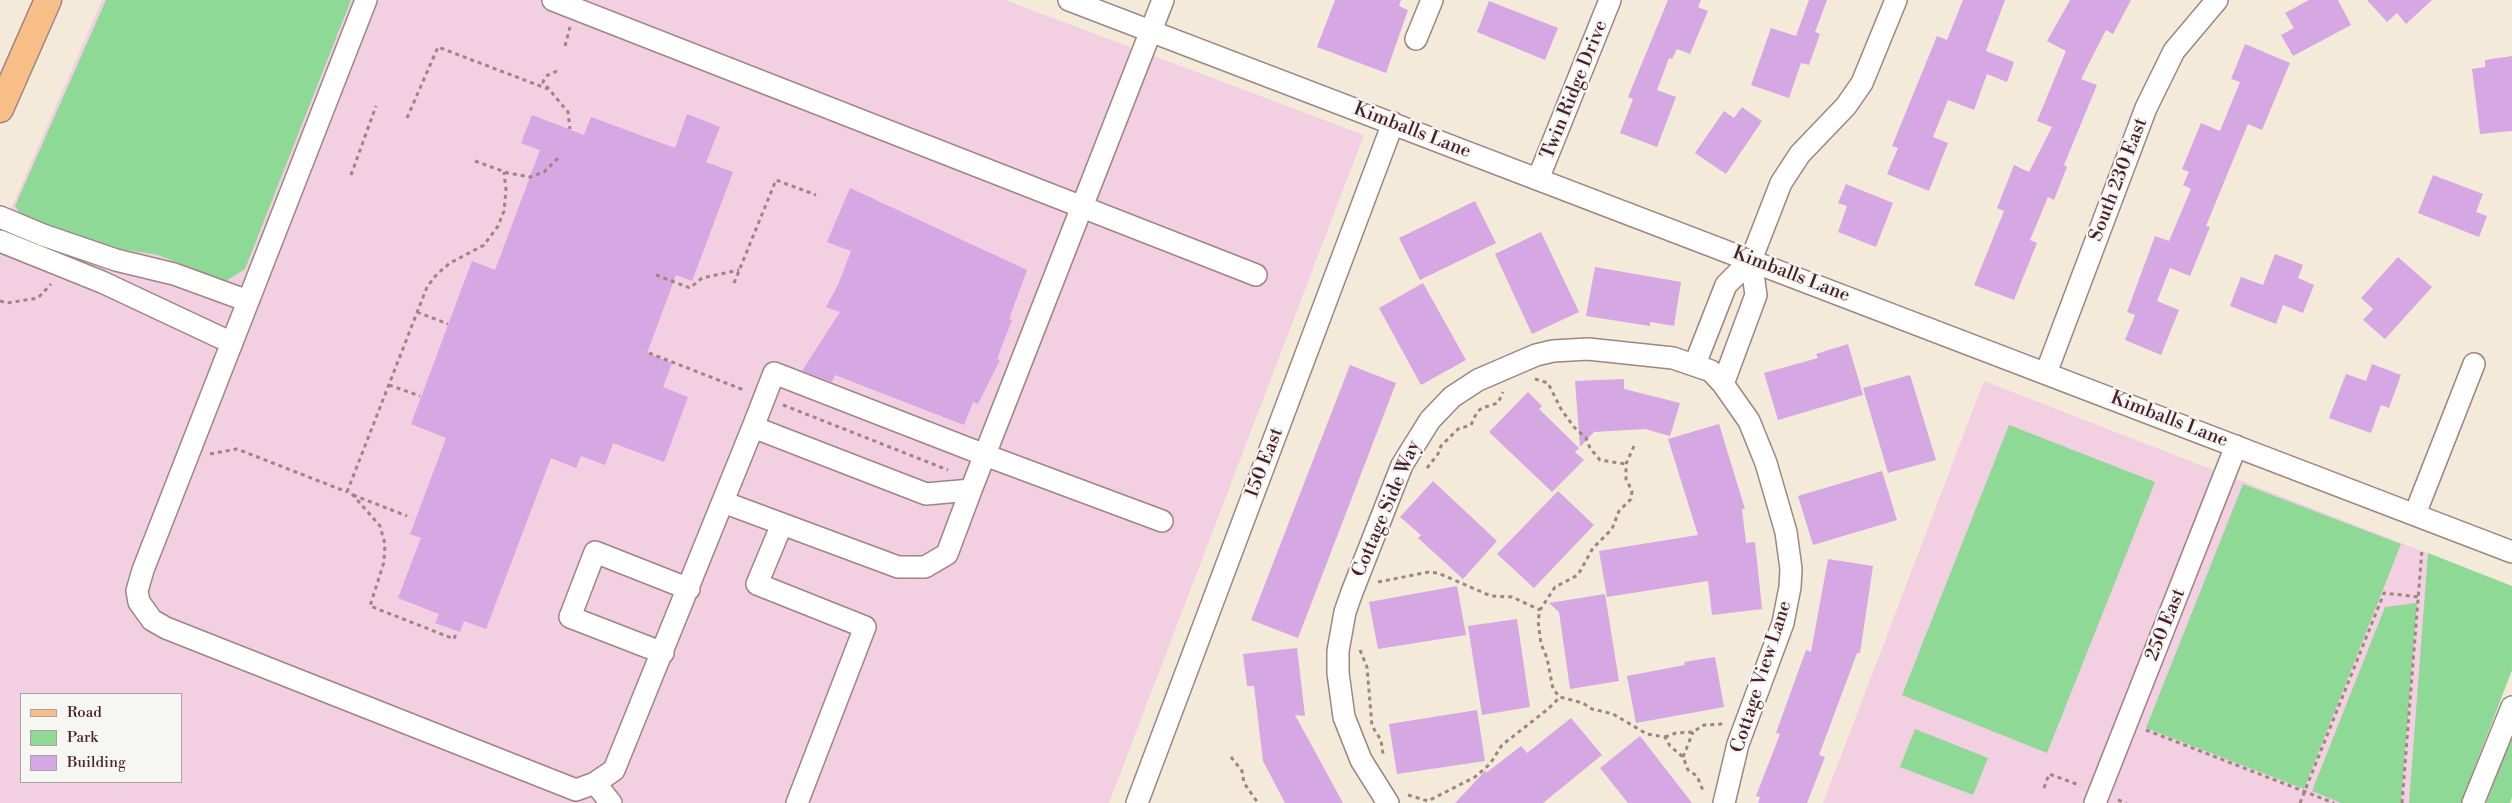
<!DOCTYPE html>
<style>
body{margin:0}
#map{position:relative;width:2512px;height:803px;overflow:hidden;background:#f4eada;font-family:"Libre Bodoni",serif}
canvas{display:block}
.legend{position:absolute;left:20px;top:693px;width:162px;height:90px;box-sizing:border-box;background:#f6f6f2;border:1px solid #b1a0a2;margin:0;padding:6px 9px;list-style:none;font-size:15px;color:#4a1f2b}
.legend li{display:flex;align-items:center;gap:10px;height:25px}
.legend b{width:25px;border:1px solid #b1a0a2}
</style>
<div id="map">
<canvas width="2512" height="803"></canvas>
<ul class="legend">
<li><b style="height:6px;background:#f7be88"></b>Road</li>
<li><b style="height:14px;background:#8ed996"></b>Park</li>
<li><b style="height:14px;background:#d5a7e3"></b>Building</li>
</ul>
</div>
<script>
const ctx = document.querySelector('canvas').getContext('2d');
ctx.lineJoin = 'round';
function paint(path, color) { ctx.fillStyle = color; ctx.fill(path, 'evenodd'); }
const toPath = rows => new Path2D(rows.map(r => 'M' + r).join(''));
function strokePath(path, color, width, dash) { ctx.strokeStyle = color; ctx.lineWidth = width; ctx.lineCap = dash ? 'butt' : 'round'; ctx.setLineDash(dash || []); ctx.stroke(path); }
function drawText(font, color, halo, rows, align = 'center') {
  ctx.font = font + ' "Libre Bodoni",serif'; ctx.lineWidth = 4.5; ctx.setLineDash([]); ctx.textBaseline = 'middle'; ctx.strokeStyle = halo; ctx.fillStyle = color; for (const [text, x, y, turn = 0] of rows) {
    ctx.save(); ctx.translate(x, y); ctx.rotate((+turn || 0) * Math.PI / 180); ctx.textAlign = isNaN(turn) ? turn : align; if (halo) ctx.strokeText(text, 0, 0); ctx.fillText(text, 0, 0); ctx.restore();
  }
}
paint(toPath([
 [102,0,1005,0,1364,135,1109,803,0,803,0,234],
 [21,694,181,694,181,782,21,782],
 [1984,381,2512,586,2512,670,2461,803,1823,803]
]), '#f2cfe1');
paint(toPath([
 [106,0,351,0,245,269,226,281,158,255,103,246,22,216,15,206],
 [2009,425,2155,482,2047,753,1902,695],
 [2243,484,2401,544,2304,789,2146,728],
 [2428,553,2512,586,2512,670,2461,803,2409,803],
 [2417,603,2401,803,2341,803,2312,791,2385,607],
 [1915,729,1988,758,1973,795,1900,767],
 [2512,735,2512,797,2510,803,2486,803]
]), '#8ed996');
paint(toPath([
 [1335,0,1401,0,1399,6,1408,10,1386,73,1317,47],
 [1668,0,1701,0,1698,7,1708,11,1690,54,1677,49,1672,59,1669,58,1657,90,1676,97,1657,147,1620,133,1633,99,1628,97],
 [1809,0,1827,0,1815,32,1820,34,1809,65,1801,63,1789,98,1751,85,1771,28,1796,36],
 [1963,0,2005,0,1986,51,2014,62,2007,82,1987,74,1974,110,1948,100,1933,137,1948,143,1929,191,1887,174,1898,148,1892,146,1937,36,1947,40],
 [2070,0,2131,0,2113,34,2106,30,2081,79,2097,85,2064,165,2067,167,2054,200,2048,197,2030,240,2037,243,2014,300,1974,285,2004,211,1997,208,2014,165,2029,172,2052,127,2037,121,2066,51,2047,41],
 [2309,0,2338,0,2351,25,2293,56,2281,35,2294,28,2285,13],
 [2367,0,2432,0,2406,24,2397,13,2387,22],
 [1489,1,1558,28,1545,60,1477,32],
 [2245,44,2290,63,2262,130,2248,124,2206,226,2210,227,2190,276,2170,268,2157,301,2179,310,2161,355,2125,340,2135,315,2127,312,2155,236,2169,241,2191,189,2183,185,2189,172,2182,169,2201,123,2220,131,2240,82,2231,79],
 [2512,56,2512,131,2480,134,2472,69,2485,67,2485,60],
 [1742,107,1762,121,1726,174,1695,153,1724,111,1734,118],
 [687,114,720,127,706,162,733,172,692,281,676,275,647,353,672,363,663,387,688,397,664,462,613,443,605,465,581,456,576,468,551,458,486,629,464,621,460,632,435,623,439,614,398,598,421,538,410,534,446,438,411,424,472,261,495,270,540,150,521,143,532,115,584,135,591,117,675,148],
 [2433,175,2483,194,2476,212,2487,216,2479,237,2418,213],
 [1846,184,1893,203,1876,247,1838,232,1847,206,1838,203],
 [850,188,1027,270,1009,319,1012,320,997,359,1000,360,978,404,973,402,964,425,835,375,832,382,802,371,840,312,826,307,838,285,851,251,827,242],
 [1475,201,1496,243,1420,280,1399,238],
 [1541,232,1579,312,1532,334,1495,254],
 [2275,254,2303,265,2298,278,2314,285,2303,313,2283,305,2276,324,2230,306,2241,277,2263,285],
 [2398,257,2432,287,2385,339,2363,320,2373,309,2361,298],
 [1595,267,1681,282,1674,326,1650,322,1650,326,1586,316],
 [1423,283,1466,360,1421,385,1379,308],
 [1848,344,1863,395,1778,420,1764,373,1818,358,1816,354],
 [2372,364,2401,375,2389,408,2381,405,2371,433,2329,418,2346,374,2366,381],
 [1350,365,1396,383,1298,638,1251,620],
 [1910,375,1936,460,1888,473,1863,388],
 [1624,379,1624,389,1680,403,1670,436,1645,429,1594,432,1580,447,1575,381],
 [1528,392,1542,406,1539,409,1579,448,1575,452,1584,460,1552,492,1489,432],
 [1719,424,1745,509,1742,509,1746,543,1755,542,1762,609,1712,615,1708,581,1607,597,1599,551,1698,535,1668,439],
 [1882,471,1897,520,1813,545,1798,496],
 [1433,481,1497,541,1463,579,1418,538,1421,535,1400,517],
 [1558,491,1594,525,1534,588,1497,554],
 [1828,559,1873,566,1860,653,1857,653,1819,755,1825,757,1807,803,1758,803,1760,797,1756,796,1780,734,1776,733,1806,650,1811,652],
 [1457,586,1466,635,1378,649,1369,602],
 [1605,594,1619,681,1570,689,1559,612,1549,603],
 [1517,619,1530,707,1482,715,1468,626],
 [1297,648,1305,716,1295,715,1343,803,1285,803,1263,761,1254,686,1247,686,1243,654],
 [1715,657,1724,707,1636,723,1627,676,1685,665,1684,662],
 [1477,710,1485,761,1397,774,1389,724],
 [1571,718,1602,755,1543,803,1455,803,1486,770,1486,773,1521,746,1527,753],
 [1640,736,1692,803,1628,803,1600,768]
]), '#d5a7e3');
const minor = toPath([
 [366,0,143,570,137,591,139,602,152,620,166,628,576,790,595,783,614,770,753,427,926,494,971,490,1163,0],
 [553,0,1256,275],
 [1069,0,2512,552],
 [1416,39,1432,0],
 [1538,179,1610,0],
 [0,217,43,235,116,260,174,274,248,301],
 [0,241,102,282,232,343],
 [1695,364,1726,285,1751,260,1781,183,1800,154,1846,106,1862,83,1896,0],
 [2046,373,2146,108,2174,51,2217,0],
 [1723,384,1756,295,1751,260],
 [753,427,774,373,985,455,1162,521],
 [723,502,898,567,925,567,947,554,971,490],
 [2415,514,2474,364],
 [782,524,757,584,865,627,797,803],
 [663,653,570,617,595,552,689,589],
 [595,783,611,803],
 [1137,803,1393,123],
 [1388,803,1361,760,1344,717,1338,673,1338,651,1345,612,1352,592,1402,465,1430,420,1452,397,1478,380,1536,355,1553,351,1588,349,1673,358,1711,371,1723,384,1749,421,1766,463,1786,532,1791,569,1790,587,1783,623,1738,744,1724,803],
 [2095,803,2236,446],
 [2473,803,2512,707]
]);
const major = toPath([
 [0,109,48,0]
]);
strokePath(minor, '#9f8482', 24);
strokePath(major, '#9f8482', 29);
strokePath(toPath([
 [565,46,570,27],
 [557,71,546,76,543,82,568,112,570,129],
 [407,118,438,47,548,89],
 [475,161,508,173,530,177,544,172,559,157],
 [351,175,376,106],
 [656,275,690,288,702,278,739,270],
 [734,283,776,180,816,195],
 [0,301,7,303,38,298,51,284],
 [417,312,448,324],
 [649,353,744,390],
 [1535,379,1548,383,1561,409,1574,427,1586,438,1590,448,1600,460,1626,464],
 [389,385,420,396],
 [783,405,948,470],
 [1634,446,1626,464,1626,479,1632,491,1631,499,1619,511,1612,529,1593,548,1578,575,1555,587,1540,610,1538,621,1541,644,1547,658,1553,689,1560,697,1583,703,1592,709,1613,714,1647,734,1665,737,1670,746,1683,757,1688,770,1697,776,1704,793],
 [210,454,237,449,347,492],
 [1427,468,1438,454,1441,446,1458,429,1471,425,1477,412,1482,408,1498,403,1503,392],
 [347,492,427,287,437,274,450,263,484,245,498,226,504,211,506,190,504,172],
 [352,494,380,526,385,544,384,562,370,606,454,639,456,633],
 [353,495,407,516],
 [1378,582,1429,572,1438,573,1491,596,1512,597,1540,610],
 [1360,650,1367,667,1372,726,1381,740,1383,754],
 [2146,730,2334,803],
 [1665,737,1676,733,1693,732,1704,725,1724,724],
 [1231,757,1242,771,1244,783,1258,803],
 [1683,757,1693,732],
 [2044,788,2049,774,2079,785],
 [1408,795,1428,801,1475,777,1490,764,1502,745,1548,709,1560,697],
 [2118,800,2126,803],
 [2300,803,2384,593,2419,597],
 [2402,803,2422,549]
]), '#9f8482', 3, [4, 4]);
strokePath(minor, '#fff', 21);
strokePath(major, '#f7be88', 26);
drawText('19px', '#4a1f2b', '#f6f6f2', [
 ["Twin Ridge Drive",1575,90,-68],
 ["Kimballs Lane",1412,131,21],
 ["South 230 East",2119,180,-69],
 ["Kimballs Lane",1791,275,21],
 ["Kimballs Lane",2169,420,21],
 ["150 East",1265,463,-69],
 ["Cottage Side Way",1387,509,-67],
 ["250 East",2166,625,-68],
 ["Cottage View Lane",1762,677,-72]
]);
</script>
